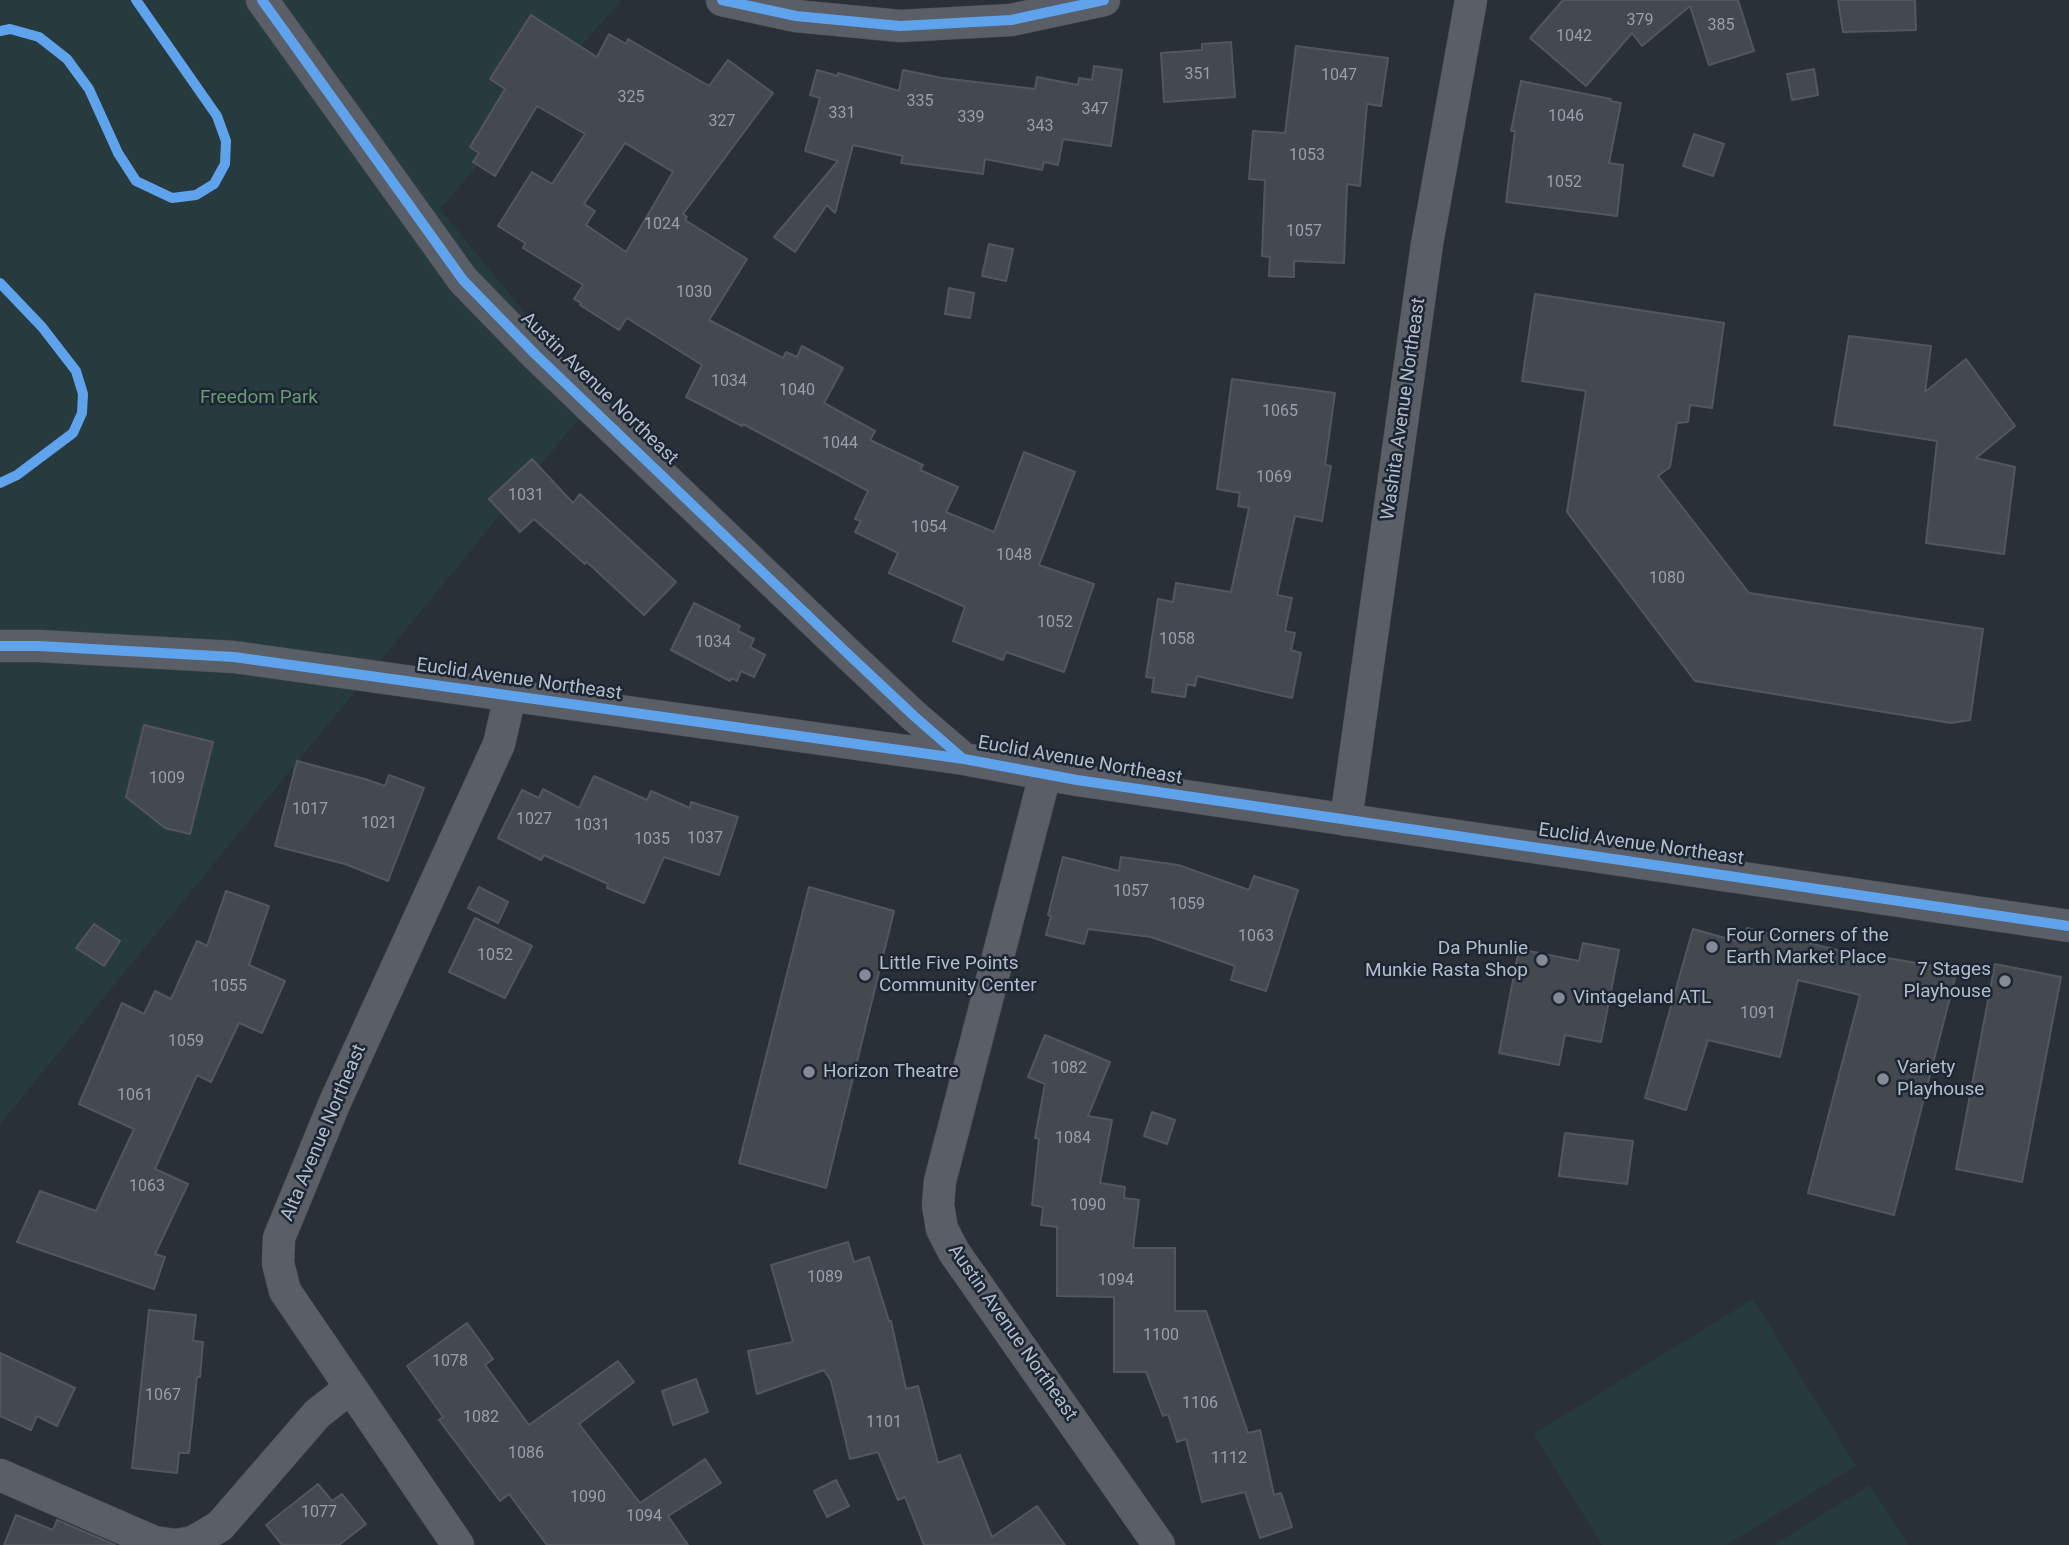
<!DOCTYPE html>
<style>
body{margin:0}
canvas{display:block;background:#2a3038}
</style>
<canvas width="2069" height="1545"></canvas>
<script>
const ctx = document.querySelector('canvas').getContext('2d');
ctx.lineJoin = 'round';
function paint(path, color) { ctx.fillStyle = color; ctx.fill(path, 'evenodd'); }
const toPath = rows => new Path2D(rows.map(r => 'M' + r).join(''));
function strokePath(path, color, width, dash) { ctx.strokeStyle = color; ctx.lineWidth = width; ctx.lineCap = dash ? 'butt' : 'round'; ctx.setLineDash(dash || []); ctx.stroke(path); }
function drawText(font, color, halo, rows, align = 'center') {
  ctx.font = font + ' Roboto,sans-serif'; ctx.lineWidth = 5; ctx.setLineDash([]); ctx.textBaseline = 'middle'; ctx.strokeStyle = halo; ctx.fillStyle = color; for (const [text, x, y, turn = 0] of rows) {
    ctx.save(); ctx.translate(x, y); ctx.rotate((+turn || 0) * Math.PI / 180); ctx.textAlign = isNaN(turn) ? turn : align; if (halo) ctx.strokeText(text, 0, 0); ctx.fillText(text, 0, 0); ctx.restore();
  }
}
paint(toPath([
 [0,0,621,0,440,209,595,399,0,1124],
 [1753,1299,1856,1466,1726,1545,1602,1545,1534,1434],
 [1870,1485,1908,1545,1774,1545]
]), '#273a3e');
const building = toPath([
 [1563,0,1738,0,1754,51,1709,65,1690,6,1642,46,1632,33,1586,86,1530,38,1563,0],
 [1838,0,1915,0,1916,30,1843,32,1838,0],
 [531,15,597,57,609,34,626,44,628,39,709,86,728,60,773,93,683,214,687,217,685,220,747,259,709,320,783,358,786,352,797,357,802,346,843,368,824,403,875,431,870,440,923,465,920,470,958,487,946,512,994,532,1024,452,1075,472,1039,565,1094,584,1064,672,1006,652,1003,660,953,641,965,607,889,573,898,553,855,532,861,521,855,519,868,491,743,424,742,426,686,397,702,365,627,318,619,330,580,305,581,303,574,299,583,285,523,248,525,243,498,226,532,172,552,184,585,134,537,106,495,176,473,162,479,153,470,147,505,89,490,79,531,15],
 [625,143,673,172,626,252,586,225,595,211,584,204,625,143],
 [1231,42,1235,97,1164,102,1161,53,1202,50,1202,44,1231,42],
 [1296,46,1388,58,1381,106,1367,104,1360,186,1347,184,1344,263,1294,261,1294,277,1269,276,1270,257,1262,256,1265,180,1249,179,1253,131,1285,133,1296,46],
 [1094,66,1122,70,1111,146,1063,139,1058,165,1044,162,1042,170,985,159,983,174,901,163,903,156,853,145,835,213,827,205,795,252,774,237,838,161,805,151,820,98,810,95,817,70,838,76,838,73,899,91,903,70,942,78,1035,89,1037,77,1078,85,1079,78,1092,80,1094,66],
 [1814,69,1818,95,1792,100,1787,74,1814,69],
 [1521,81,1611,99,1610,101,1621,103,1609,163,1623,165,1617,216,1506,202,1515,131,1511,131,1521,81],
 [1694,134,1724,144,1713,176,1683,166,1694,134],
 [989,244,1013,249,1006,281,982,276,989,244],
 [949,288,974,293,970,318,945,314,949,288],
 [1535,294,1724,323,1712,408,1690,405,1688,422,1677,423,1670,467,1658,476,1749,593,1983,629,1970,720,1951,723,1695,681,1567,512,1586,391,1522,381,1535,294],
 [1849,336,1931,346,1925,392,1966,359,2015,426,1976,458,2015,467,2004,554,1926,543,1937,441,1834,425,1849,336],
 [1232,379,1335,393,1325,465,1331,466,1322,521,1295,516,1277,595,1292,598,1285,631,1295,633,1291,650,1301,653,1292,698,1197,676,1195,686,1187,684,1185,697,1152,692,1154,678,1146,677,1158,599,1173,602,1176,583,1231,592,1249,508,1238,506,1240,493,1217,489,1232,379],
 [532,459,573,503,580,494,676,582,644,615,587,562,585,564,534,519,520,532,489,499,532,459],
 [694,603,740,626,738,631,754,639,750,647,765,655,754,677,741,671,737,681,732,678,730,681,671,650,694,603],
 [144,725,213,742,190,834,165,828,126,797,144,725],
 [297,761,365,779,385,786,389,775,424,788,388,881,345,864,275,846,297,761],
 [594,776,647,800,651,791,690,808,691,802,738,817,719,875,664,857,644,903,607,888,608,884,544,855,541,860,498,838,522,790,539,798,543,789,579,808,594,776],
 [1063,857,1119,871,1121,857,1178,865,1249,890,1254,876,1298,890,1266,991,1231,980,1235,966,1151,937,1088,929,1084,944,1046,935,1051,916,1048,915,1063,857],
 [479,887,508,902,498,923,468,908,479,887],
 [809,887,894,911,826,1188,739,1163,809,887],
 [226,891,269,906,249,965,285,981,262,1033,239,1023,211,1082,197,1075,155,1169,188,1184,155,1254,165,1257,154,1289,17,1242,40,1191,96,1211,134,1129,79,1104,122,1003,144,1014,155,991,171,999,197,941,207,946,226,891],
 [475,918,532,946,505,998,449,972,475,918],
 [94,924,120,941,104,966,76,948,94,924],
 [1747,928,1870,958,1870,955,1957,970,1894,1215,1808,1193,1860,995,1798,980,1780,1057,1708,1040,1686,1110,1645,1098,1693,929,1743,943,1747,928],
 [1583,943,1619,950,1601,1042,1565,1035,1559,1065,1499,1053,1519,949,1579,961,1583,943],
 [1995,964,2061,977,2022,1182,1956,1169,1995,964],
 [1045,1035,1110,1062,1088,1116,1112,1120,1100,1183,1125,1187,1124,1198,1139,1200,1133,1248,1175,1248,1175,1311,1206,1311,1248,1433,1260,1430,1274,1495,1281,1493,1292,1527,1260,1538,1245,1492,1202,1502,1186,1439,1177,1442,1168,1414,1163,1416,1146,1372,1114,1372,1114,1297,1057,1296,1057,1227,1041,1225,1043,1207,1032,1205,1039,1139,1035,1138,1045,1084,1028,1077,1045,1035],
 [1152,1112,1175,1120,1167,1144,1144,1136,1152,1112],
 [1565,1133,1633,1141,1627,1184,1559,1176,1565,1133],
 [848,1242,854,1262,869,1257,889,1321,891,1321,906,1389,918,1386,938,1463,960,1455,992,1537,1037,1506,1065,1545,924,1545,905,1497,898,1500,878,1452,850,1459,831,1381,824,1370,757,1394,748,1351,793,1342,771,1265,848,1242],
 [149,1310,196,1315,193,1341,203,1342,200,1377,197,1377,189,1453,179,1453,177,1473,132,1468,149,1310],
 [467,1323,493,1359,485,1365,529,1425,618,1361,634,1382,579,1424,640,1503,705,1459,721,1483,668,1516,688,1545,547,1545,509,1494,500,1501,439,1420,443,1417,407,1366,467,1323],
 [0,1353,75,1388,57,1426,37,1416,31,1430,0,1416,0,1353],
 [696,1379,708,1412,673,1425,662,1391,696,1379],
 [836,1480,849,1506,827,1517,814,1491,836,1480],
 [318,1484,332,1501,342,1494,366,1524,339,1545,282,1545,266,1525,318,1484],
 [16,1515,53,1530,57,1520,115,1545,4,1545,16,1515]
]);
paint(building, '#444950');
strokePath(building, '#52575f', 2);
const minor = toPath([
 [262,0,463,280,535,354,847,653,914,716,964,759],
 [722,0,796,16,900,26,1011,20,1104,0],
 [0,646,39,646,234,657,964,759,1077,780,2069,926],
 [1045,775,940,1181,938,1205,942,1229,954,1252,1159,1545],
 [1346,820,1427,244,1471,0],
 [0,1475,154,1542,176,1545],
 [177,1545,193,1542,220,1526,317,1414,350,1388],
 [458,1545,285,1291,278,1263,279,1238,335,1102,499,744,510,696]
]);
strokePath(minor, '#484c53', 33);
strokePath(minor, '#5a5e66', 32);
strokePath(toPath([
 [262,0,463,280,535,354,847,653,914,716,962,758],
 [722,0,796,16,900,26,1011,20,1104,0],
 [0,31,10,29,39,37,67,59,89,89,118,153,136,181,172,198,196,195,214,184,225,164,226,141,217,116,136,0],
 [0,283,42,327,76,371,83,394,82,413,73,433,17,475,0,483],
 [0,646,39,646,234,657,964,759,1077,780,2069,926]
]), '#60a3ed', 10);
for (const [x, y, r, color] of [
 [1712,947,7,"#848b96"],
 [1542,960,7,"#848b96"],
 [865,975,7,"#848b96"],
 [2005,981,7,"#848b96"],
 [1559,998,7,"#848b96"],
 [809,1072,7,"#848b96"],
 [1883,1079,7,"#848b96"]
]) { const dot = new Path2D(); dot.arc(x, y, r, 0, 2 * Math.PI); ctx.fillStyle = color; ctx.fill(dot); strokePath(dot, '#1d2633', 2.5); }
drawText('16px', '#989fab', null, [
 ["379",1640,21],
 ["385",1721,26],
 ["1042",1574,37],
 ["351",1198,75],
 ["1047",1339,76],
 ["325",631,98],
 ["335",920,102],
 ["347",1095,110],
 ["331",842,114],
 ["1046",1566,117],
 ["339",971,118],
 ["327",722,122],
 ["343",1040,127],
 ["1053",1307,156],
 ["1052",1564,183],
 ["1024",662,225],
 ["1057",1304,232],
 ["1030",694,293],
 ["1034",729,382],
 ["1040",797,391],
 ["1065",1280,412],
 ["1044",840,444],
 ["1069",1274,478],
 ["1031",526,496],
 ["1054",929,528],
 ["1048",1014,556],
 ["1080",1667,579],
 ["1052",1055,623],
 ["1058",1177,640],
 ["1034",713,643],
 ["1009",167,779],
 ["1017",310,810],
 ["1027",534,820],
 ["1021",379,824],
 ["1031",592,826],
 ["1037",705,839],
 ["1035",652,840],
 ["1057",1131,892],
 ["1059",1187,905],
 ["1063",1256,937],
 ["1052",495,956],
 ["1055",229,987],
 ["1091",1758,1014],
 ["1059",186,1042],
 ["1082",1069,1069],
 ["1061",135,1096],
 ["1084",1073,1139],
 ["1063",147,1187],
 ["1090",1088,1206],
 ["1089",825,1278],
 ["1094",1116,1281],
 ["1100",1161,1336],
 ["1078",450,1362],
 ["1067",163,1396],
 ["1106",1200,1404],
 ["1082",481,1418],
 ["1101",884,1423],
 ["1086",526,1454],
 ["1112",1229,1459],
 ["1090",588,1498],
 ["1077",319,1513],
 ["1094",644,1517]
]);
drawText('19px', '#b4bcc9', '#1d2633', [
 ["Austin Avenue Northeast",599,389,44],
 ["Washita Avenue Northeast",1404,409,-82],
 ["Euclid Avenue Northeast",519,680,8],
 ["Euclid Avenue Northeast",1080,761,10],
 ["Euclid Avenue Northeast",1641,845,8],
 ["Alta Avenue Northeast",324,1133,-67],
 ["Austin Avenue Northeast",1012,1333,55]
]);
drawText('19px', '#6b9a76', '#1d2633', [
 ["Freedom Park",259,398]
]);
drawText('19px', '#b4bcc9', '#1d2633', [
 ["Four Corners of the",1726,936],
 ["Earth Market Place",1726,958],
 ["Da Phunlie",1528,949,"right"],
 ["Munkie Rasta Shop",1528,971,"right"],
 ["Little Five Points",879,964],
 ["Community Center",879,986],
 ["7 Stages",1991,970,"right"],
 ["Playhouse",1991,992,"right"],
 ["Vintageland ATL",1573,998],
 ["Variety",1897,1068],
 ["Playhouse",1897,1090],
 ["Horizon Theatre",823,1072]
], 'left');
</script>
